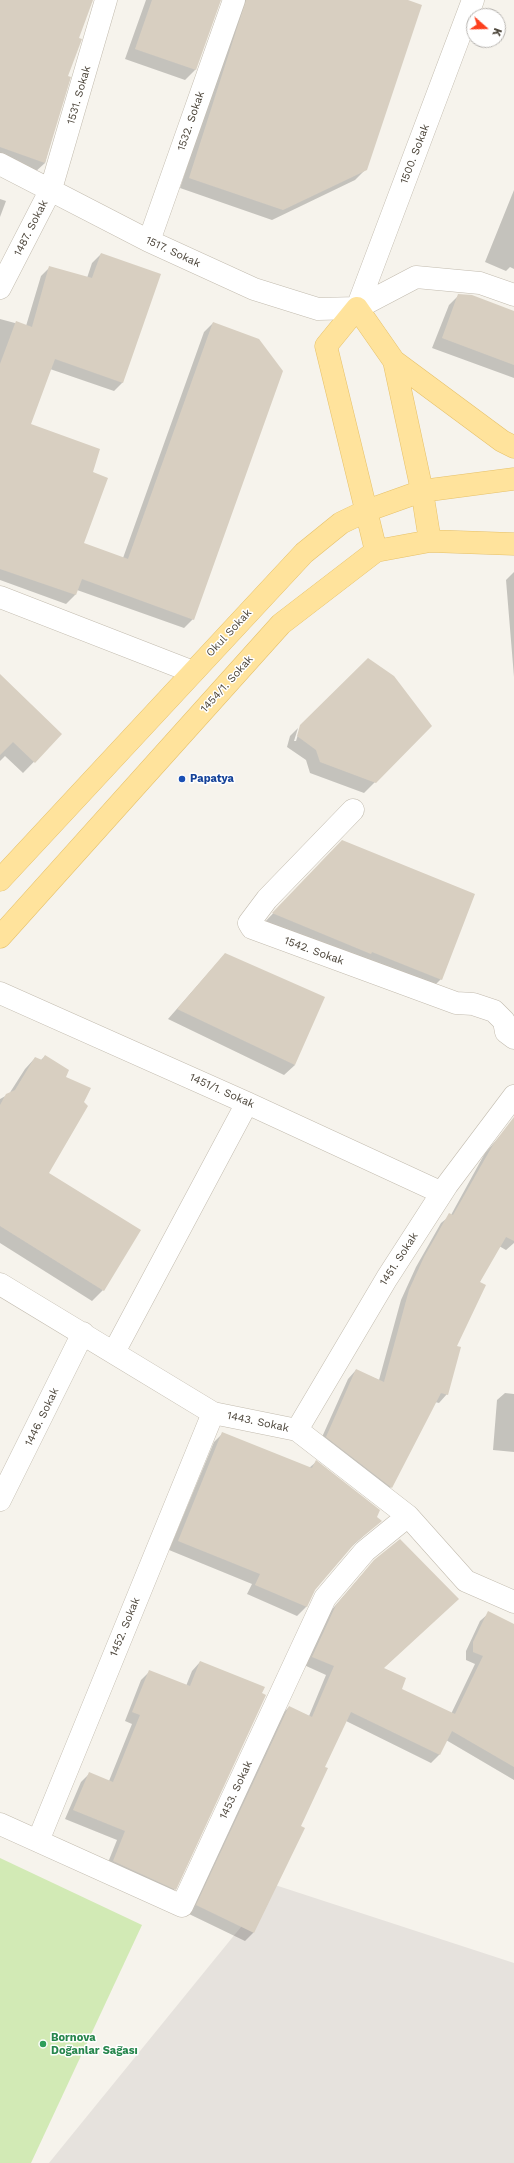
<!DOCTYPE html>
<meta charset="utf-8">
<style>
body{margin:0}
#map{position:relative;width:514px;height:2163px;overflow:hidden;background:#f6f3ec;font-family:"Work Sans",sans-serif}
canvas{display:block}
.north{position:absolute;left:466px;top:8px;width:40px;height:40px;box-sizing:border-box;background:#fff;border:1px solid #b7b4b0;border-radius:50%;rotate:110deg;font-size:11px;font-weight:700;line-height:16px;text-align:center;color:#4b4439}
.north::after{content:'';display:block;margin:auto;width:14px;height:18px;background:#fc3f1d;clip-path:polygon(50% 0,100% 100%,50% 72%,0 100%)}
</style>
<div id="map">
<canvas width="514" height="2163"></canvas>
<div class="north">K</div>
</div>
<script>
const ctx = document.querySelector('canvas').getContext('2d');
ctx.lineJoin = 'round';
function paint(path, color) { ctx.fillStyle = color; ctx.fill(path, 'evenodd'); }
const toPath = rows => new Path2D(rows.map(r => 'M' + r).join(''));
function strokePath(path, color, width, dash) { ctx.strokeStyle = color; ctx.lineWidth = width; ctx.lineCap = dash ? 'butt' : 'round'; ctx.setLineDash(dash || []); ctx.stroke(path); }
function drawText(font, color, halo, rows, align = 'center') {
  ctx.font = font + ' "Work Sans",sans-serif'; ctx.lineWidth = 3; ctx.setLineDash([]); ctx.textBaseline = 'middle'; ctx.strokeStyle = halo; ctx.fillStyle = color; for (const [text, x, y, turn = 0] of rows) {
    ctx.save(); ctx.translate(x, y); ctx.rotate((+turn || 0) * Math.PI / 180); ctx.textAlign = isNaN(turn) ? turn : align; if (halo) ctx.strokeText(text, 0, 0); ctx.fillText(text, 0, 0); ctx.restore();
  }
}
paint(toPath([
 [275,1885,514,1963,514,2163,49,2163]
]), '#e6e2dd');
paint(toPath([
 [0,1858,142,1925,31,2163,0,2163]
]), '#d2eab5');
paint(toPath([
 [0,0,92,0,78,38,67,77,69,78,45,163,34,173,0,161],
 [146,0,220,0,195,70,185,80,125,59],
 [229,0,405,0,366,169,355,180,272,220,180,188,212,90],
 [514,190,514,269,510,267,506,271,485,262],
 [0,199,6,201,0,217],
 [101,254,123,382,114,391,50,369,30,425,91,473,82,544,123,558,204,332,213,323,193,619,184,628,77,590,75,595,66,604,0,580,0,319,26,326,41,276,50,267,87,278,92,263],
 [459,295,514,312,514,378,432,348,449,305],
 [514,572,514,677,506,580],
 [0,676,61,734,23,773,5,756,0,761],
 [301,725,431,726,364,793,310,773,306,760,287,747,290,736,298,728,294,741,296,741],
 [331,852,441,979,430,990,263,924],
 [225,954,295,1065,284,1075,168,1019],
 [45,1056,65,1077,48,1174,103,1290,92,1301,0,1243,0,1099,9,1094,25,1069,35,1058,41,1060],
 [507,1128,514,1132,514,1243,506,1250,499,1246,479,1283,456,1347,447,1394,439,1403,435,1402,391,1487,383,1496,318,1446,348,1379,356,1370,379,1380,401,1300,416,1267,441,1223,451,1215,485,1153],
 [505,1393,514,1394,514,1452,493,1450,497,1400],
 [223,1433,309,1468,316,1462,380,1521,350,1548,315,1589,306,1607,297,1616,247,1594,252,1584,169,1550,214,1442],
 [374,1561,383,1669,400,1689,451,1714,475,1664,466,1660,466,1651,480,1621,489,1613,514,1625,514,1780,446,1740,439,1755,431,1763,346,1721,324,1767,299,1826,303,1828,253,1933,245,1941,189,1914,281,1715,289,1707,309,1716,326,1675,304,1665,328,1614],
 [200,1662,261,1693,175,1889,167,1897,105,1870,117,1840,65,1819,81,1782,89,1774,109,1781,132,1724,125,1721,141,1680,150,1671,186,1686,192,1671]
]), '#0003');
paint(toPath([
 [0,0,93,0,79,38,82,39,68,76,71,77,45,163,0,147],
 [152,0,221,0,196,70,135,49],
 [246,0,408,0,422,5,367,170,283,210,189,178],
 [101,253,161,274,123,383,55,359,31,424,100,449,93,472,108,478,84,543,128,559,213,322,259,339,283,371,194,620,82,579,76,595,0,569,0,364,16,321,32,327,49,266,92,278],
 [458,294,472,295,514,311,514,365,442,338],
 [368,658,394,676,432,726,376,783,320,762,316,750,297,736,300,725],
 [0,674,62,734,35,763,13,742,0,755],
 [342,840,475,894,442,980,372,952,371,954,272,913],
 [225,953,325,997,295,1065,177,1009],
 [45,1055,69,1070,66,1077,91,1088,84,1102,88,1106,49,1173,141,1230,104,1291,0,1226,0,1105,6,1094,15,1090,35,1057,42,1060],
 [514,1117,514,1241,506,1237,480,1282,486,1285,457,1346,461,1347,448,1395,441,1393,392,1488,326,1437,356,1369,384,1382,409,1290,424,1257,449,1213,453,1215,494,1143],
 [222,1432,312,1468,316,1460,380,1510,377,1517,382,1521,355,1543,315,1590,307,1607,255,1585,260,1574,178,1541],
 [400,1539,459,1599,384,1668,406,1678,402,1689,455,1714,483,1656,473,1652,473,1642,488,1611,514,1624,514,1767,452,1731,440,1755,351,1712,325,1767,328,1768,301,1826,305,1828,254,1933,196,1905,289,1706,312,1717,334,1666,312,1657,336,1605,374,1560],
 [200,1661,265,1687,262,1693,266,1695,176,1890,113,1861,125,1831,73,1810,89,1772,113,1782,140,1715,132,1712,149,1670,190,1686]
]), '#d8cfc1');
const minor = toPath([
 [0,164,149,241,254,289,318,309,357,308,416,277,480,283,514,295],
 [149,241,234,0],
 [0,288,51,189,106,0],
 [357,308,473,0],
 [0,597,193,672],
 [353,810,267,899,249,923,252,928,456,1003,473,1004,494,1011,504,1021,506,1032,514,1038],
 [0,993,247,1103,442,1193],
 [0,1284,213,1413,297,1430,408,1516,466,1581,514,1602],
 [114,1352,247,1103],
 [297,1430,387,1278,447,1185,514,1096],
 [0,1500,83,1333],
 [0,1824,182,1906,325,1598,365,1551,408,1516],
 [38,1841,213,1413]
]);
const major = toPath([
 [394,361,422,491,430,541],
 [376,551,326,346,357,308,394,361,502,441,514,447],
 [0,880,304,553,341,523,366,511,422,491,514,479],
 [0,937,281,624,376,551,430,541,514,544]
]);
strokePath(minor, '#c2bbae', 23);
strokePath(major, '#e6c16a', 23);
strokePath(minor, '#fff', 22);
strokePath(major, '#ffe39c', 22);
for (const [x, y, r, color] of [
 [182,779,4,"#1a4fb4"],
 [43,2044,4,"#2e9e5b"]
]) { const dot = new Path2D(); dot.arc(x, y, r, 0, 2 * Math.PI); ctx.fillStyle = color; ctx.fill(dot); strokePath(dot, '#fff', 1.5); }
drawText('11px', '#4b4439', '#fff', [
 ["1531. Sokak",79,95,-74],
 ["1532. Sokak",191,121,-71],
 ["1500. Sokak",415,154,-69],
 ["1487. Sokak",31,228,-63],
 ["1517. Sokak",173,252,25],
 ["Okul Sokak",229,633,-47],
 ["1454/1. Sokak",227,684,-48],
 ["1542. Sokak",314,951,20],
 ["1451/1. Sokak",222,1091,24],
 ["1451. Sokak",399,1259,-57],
 ["1446. Sokak",42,1417,-64],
 ["1443. Sokak",258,1422,12],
 ["1452. Sokak",125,1627,-68],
 ["1453. Sokak",236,1790,-65]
]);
drawText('bold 11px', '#164399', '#fff', [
 ["Papatya",190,779]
], 'left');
drawText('bold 11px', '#27864d', '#fff', [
 ["Bornova",51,2038],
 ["Doğanlar Sağası",51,2051]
], 'left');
</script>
